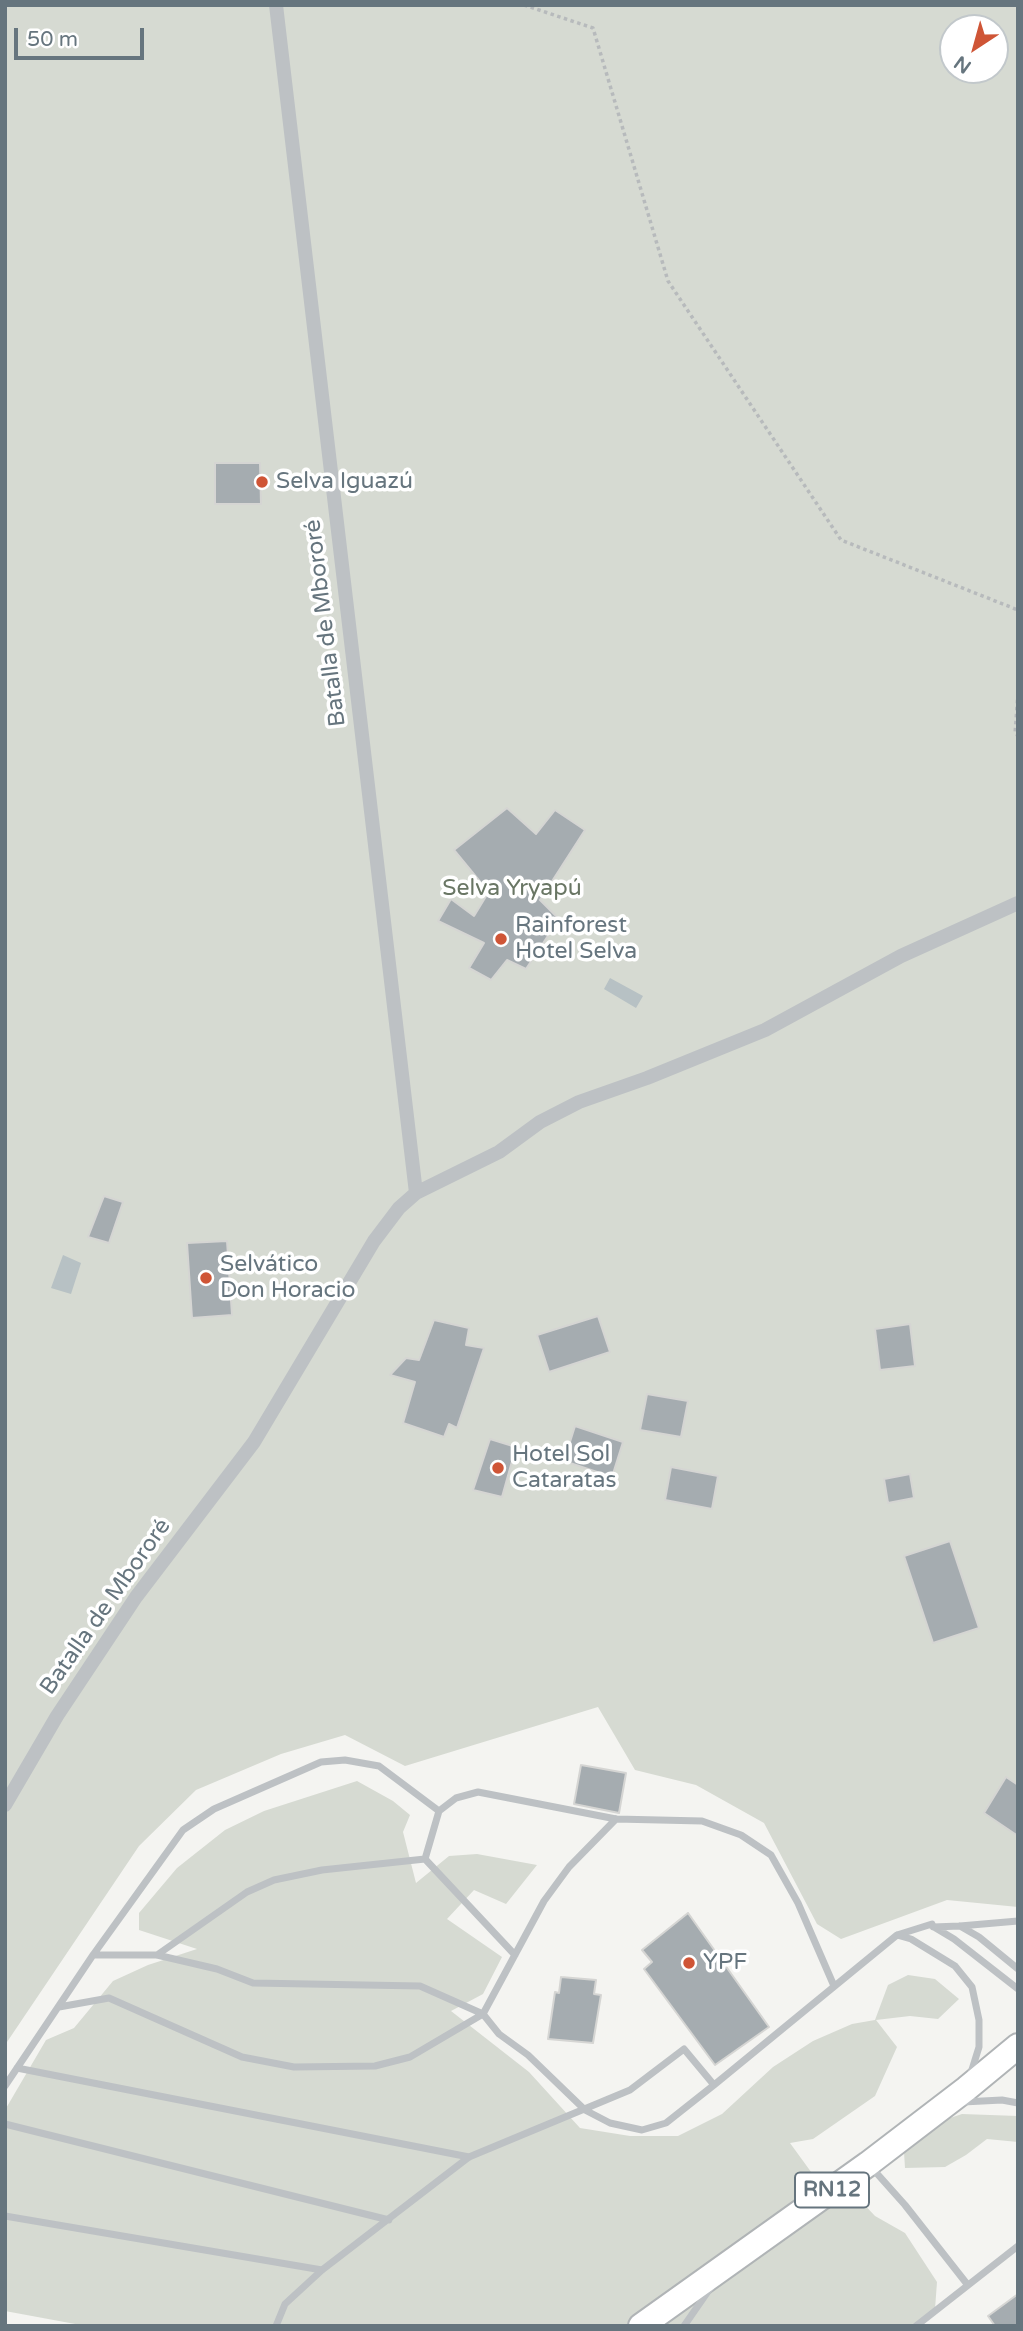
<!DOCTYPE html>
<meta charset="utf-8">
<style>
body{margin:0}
#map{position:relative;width:1023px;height:2331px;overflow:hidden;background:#f4f4f1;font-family:"Varela Round",sans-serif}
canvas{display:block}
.frame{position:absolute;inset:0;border:7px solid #66757e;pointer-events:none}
.north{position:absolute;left:939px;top:14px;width:70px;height:70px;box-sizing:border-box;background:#fff;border:2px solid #c2c8cb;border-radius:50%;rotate:216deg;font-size:19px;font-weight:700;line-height:28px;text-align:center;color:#66757e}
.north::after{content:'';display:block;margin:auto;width:24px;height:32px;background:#cf5536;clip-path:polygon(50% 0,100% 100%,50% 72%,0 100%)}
.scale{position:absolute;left:14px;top:28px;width:130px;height:32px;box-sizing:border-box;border:4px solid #66757e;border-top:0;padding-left:9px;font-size:21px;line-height:24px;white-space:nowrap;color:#66757e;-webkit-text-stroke:5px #fff;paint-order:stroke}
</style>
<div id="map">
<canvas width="1023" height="2331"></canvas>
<div class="frame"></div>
<div class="north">N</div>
<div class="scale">50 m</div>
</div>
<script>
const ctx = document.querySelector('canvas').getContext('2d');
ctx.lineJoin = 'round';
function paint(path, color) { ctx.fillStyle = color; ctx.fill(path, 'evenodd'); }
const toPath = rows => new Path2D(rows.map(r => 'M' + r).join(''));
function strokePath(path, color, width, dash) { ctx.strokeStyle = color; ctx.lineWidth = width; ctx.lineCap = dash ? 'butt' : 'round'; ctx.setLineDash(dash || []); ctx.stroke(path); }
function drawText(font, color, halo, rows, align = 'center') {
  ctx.font = font + ' "Varela Round",sans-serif'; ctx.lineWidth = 7; ctx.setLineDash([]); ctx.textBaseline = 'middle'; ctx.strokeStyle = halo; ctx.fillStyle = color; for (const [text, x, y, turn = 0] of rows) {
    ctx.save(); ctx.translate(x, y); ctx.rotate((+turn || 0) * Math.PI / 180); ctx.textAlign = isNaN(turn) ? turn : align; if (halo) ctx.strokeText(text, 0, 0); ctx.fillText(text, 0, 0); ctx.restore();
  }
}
paint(toPath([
 [5,5,1018,5,1018,1907,947,1900,841,1939,817,1924,764,1823,696,1785,635,1770,598,1707,405,1766,345,1735,281,1754,196,1790,139,1846,5,2045],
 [953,28,995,28,995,70,953,70],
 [357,1781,393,1801,410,1815,403,1832,416,1883,449,1856,477,1854,537,1865,506,1904,474,1890,447,1919,502,1957,483,1994,451,2011,529,2072,580,2128,630,2136,678,2136,722,2114,773,2067,813,2041,852,2024,875,2020,888,1985,908,1975,935,1979,959,1999,938,2019,910,2016,876,2020,897,2047,875,2096,813,2139,790,2143,830,2198,858,2198,875,2216,905,2233,937,2282,935,2309,919,2326,86,2326,5,2311,5,2110,46,2040,74,2028,113,1981,148,1965,197,1949,139,1930,139,1913,177,1868,225,1830,264,1811],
 [962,2114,1018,2116,1018,2142,987,2139,966,2155,945,2167,905,2168,904,2152,935,2123]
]), '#d6dad2');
paint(toPath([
 [610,978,643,996,636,1008,604,989],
 [63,1255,81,1263,71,1294,51,1288]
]), '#b7c1c4');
const building = toPath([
 [215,463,260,463,261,504,215,504,215,463],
 [507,808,536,834,555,810,585,830,540,900,559,919,526,969,507,960,491,980,469,968,484,943,438,921,451,899,474,916,488,893,479,886,482,884,454,850,507,808],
 [104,1196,123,1202,109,1243,88,1237,104,1196],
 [227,1241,232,1315,192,1318,187,1243,227,1241],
 [598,1316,610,1352,549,1372,537,1335,598,1316],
 [434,1320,469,1328,466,1345,484,1348,457,1428,449,1424,444,1437,403,1423,415,1382,390,1375,406,1358,419,1360,434,1320],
 [910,1324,915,1366,880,1370,875,1329,910,1324],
 [647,1394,688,1401,681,1437,640,1430,647,1394],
 [575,1426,623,1442,612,1477,564,1461,575,1426],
 [490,1439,516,1447,502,1497,473,1490,490,1439],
 [671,1467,718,1476,712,1509,665,1500,671,1467],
 [910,1474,914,1498,888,1503,884,1479,910,1474],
 [950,1541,979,1628,933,1643,904,1556,950,1541],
 [581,1765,626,1773,619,1813,574,1804,581,1765],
 [1006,1777,1018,1785,1018,1836,984,1813,1006,1777],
 [688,1913,769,2027,715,2065,644,1969,652,1962,642,1950,688,1913],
 [561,1977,596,1980,594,1994,601,1995,593,2043,548,2039,555,1992,559,1993,561,1977],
 [1018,2294,1018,2326,995,2326,988,2316,1018,2294]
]);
paint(building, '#a5acb0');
strokePath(building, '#d5d5d3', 2);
const highway = toPath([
 [641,2326,868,2164,966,2089,1018,2046]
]);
strokePath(highway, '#b0b4b6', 28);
strokePath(toPath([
 [524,5,593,28,668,281,841,540,1018,610],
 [1018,693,1015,734,1018,735]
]), '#b7babc', 3.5, [3.5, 3.5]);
strokePath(toPath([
 [616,1819,569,1867,544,1901,483,2014,499,2034,528,2055,585,2110,610,2123,642,2130,666,2123,714,2085],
 [425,1859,515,1955],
 [960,1926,979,1937,1018,1969],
 [934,1927,954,1939,1018,1989],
 [897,1935,911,1939,955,1966,972,1987,979,2020,979,2047,970,2076],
 [93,1955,157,1955,217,1969,253,1983,420,1986,483,2014],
 [157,1955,247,1892,274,1880,322,1870,425,1859,439,1811],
 [59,2007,109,1998,242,2057,294,2067,375,2066,410,2057,483,2014],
 [17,2068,469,2157],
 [5,2086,93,1955,183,1830,214,1809,321,1762,345,1760,379,1766,439,1811,456,1798,478,1792,616,1819,702,1821,741,1835,771,1855,798,1903,834,1986],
 [963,2102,1002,2100,1018,2103],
 [5,2124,389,2220],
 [872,2168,905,2205,967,2284],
 [5,2216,322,2270],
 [276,2326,285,2304,322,2270,469,2157,630,2090,684,2049,714,2085,897,1935,932,1924,933,1927,960,1926,1018,1921],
 [684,2326,711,2287],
 [916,2326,1018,2246]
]), '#bdc1c4', 7);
strokePath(toPath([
 [276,5,416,1193],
 [5,1805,57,1716,136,1597,254,1442,374,1241,399,1208,416,1193,499,1152,540,1122,579,1102,647,1078,765,1030,901,956,1018,903]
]), '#bdc1c4', 14);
strokePath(highway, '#fff', 24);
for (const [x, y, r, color] of [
 [262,482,7,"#cf5536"],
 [501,939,7,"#cf5536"],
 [206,1278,7,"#cf5536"],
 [498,1468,7,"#cf5536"],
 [689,1963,7,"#cf5536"]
]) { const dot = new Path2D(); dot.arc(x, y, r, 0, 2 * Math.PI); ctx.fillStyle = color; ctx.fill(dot); strokePath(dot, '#fff', 2.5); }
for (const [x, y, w] of [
 [832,2190,74]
]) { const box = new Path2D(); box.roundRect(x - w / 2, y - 17.5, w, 35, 5); ctx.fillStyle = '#fff'; ctx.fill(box); strokePath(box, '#66757e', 2); }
drawText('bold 21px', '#66757e', null, [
 ["RN12",832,2190]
]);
drawText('23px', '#66757e', '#fff', [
 ["Selva Iguazú",276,482],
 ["Rainforest",515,926],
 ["Hotel Selva",515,952],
 ["Selvático",220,1265],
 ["Don Horacio",220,1291],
 ["Hotel Sol",512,1455],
 ["Cataratas",512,1481],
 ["YPF",703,1963]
], 'left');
drawText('23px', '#66757e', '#fff', [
 ["Batalla de Mbororé",326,623,-97],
 ["Batalla de Mbororé",106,1607,-55]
]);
drawText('23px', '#697664', '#fff', [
 ["Selva Yryapú",512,889]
]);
</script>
